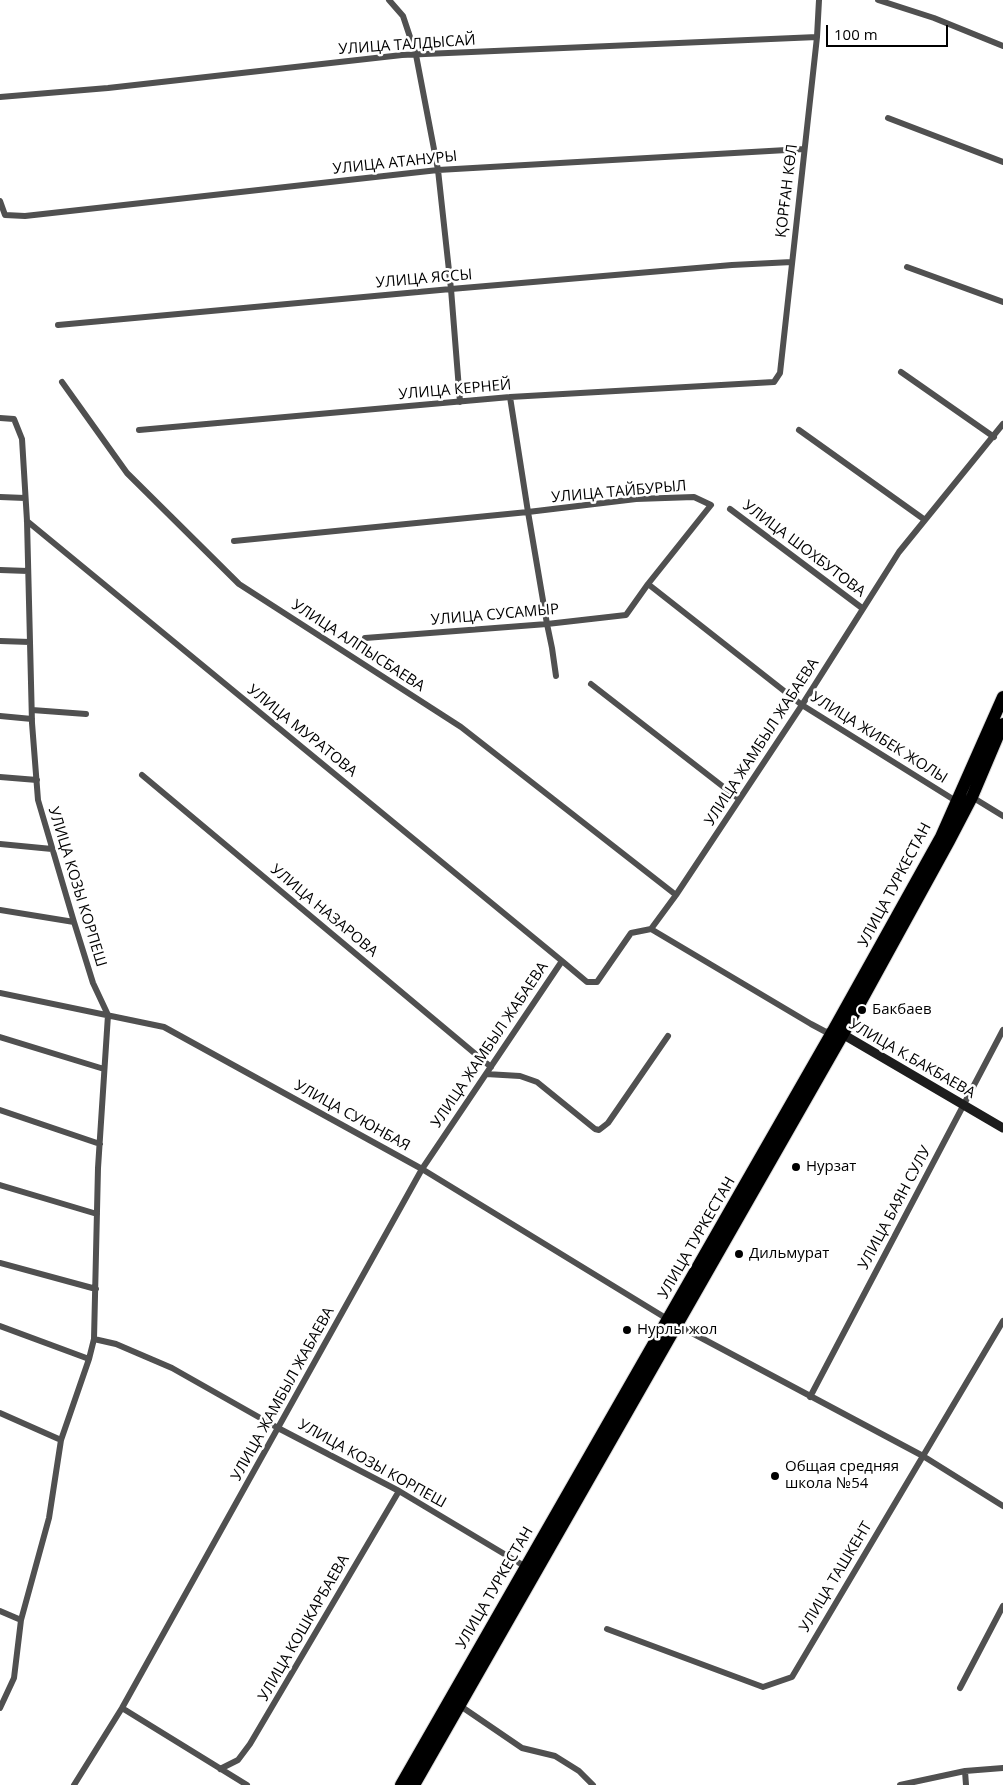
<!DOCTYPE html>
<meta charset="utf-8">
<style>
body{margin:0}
#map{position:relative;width:1003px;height:1785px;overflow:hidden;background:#fff;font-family:"Open Sans",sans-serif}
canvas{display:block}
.scale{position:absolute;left:826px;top:25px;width:122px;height:22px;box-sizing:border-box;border:2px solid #000;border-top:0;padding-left:6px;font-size:15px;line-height:18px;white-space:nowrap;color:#000;-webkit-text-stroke:4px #fff;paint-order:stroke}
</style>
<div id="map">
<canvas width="1003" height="1785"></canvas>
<div class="scale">100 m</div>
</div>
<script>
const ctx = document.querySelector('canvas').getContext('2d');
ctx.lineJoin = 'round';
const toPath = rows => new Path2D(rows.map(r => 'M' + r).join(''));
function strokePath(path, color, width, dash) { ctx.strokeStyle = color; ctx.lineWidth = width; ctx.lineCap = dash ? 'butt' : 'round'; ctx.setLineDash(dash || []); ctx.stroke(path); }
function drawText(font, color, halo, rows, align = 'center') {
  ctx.font = font + ' "Open Sans",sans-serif'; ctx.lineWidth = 5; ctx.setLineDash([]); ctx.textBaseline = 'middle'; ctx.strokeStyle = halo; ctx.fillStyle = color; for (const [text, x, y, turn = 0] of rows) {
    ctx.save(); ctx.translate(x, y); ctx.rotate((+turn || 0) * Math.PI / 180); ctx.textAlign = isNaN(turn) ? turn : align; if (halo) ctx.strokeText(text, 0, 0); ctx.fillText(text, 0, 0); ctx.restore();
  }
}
const highway = toPath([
 [401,1785,834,1029,941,837,1003,697],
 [414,1785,843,1034,949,841,972,797,1003,724]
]);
strokePath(highway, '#dbdbdb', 14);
strokePath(toPath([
 [389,0,403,16,416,55,438,170,451,289,460,402],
 [878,0,934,18,1003,46],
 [0,97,108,88,402,55,817,37],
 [888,118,1003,162],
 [0,201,5,215,25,216,438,170,804,149],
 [907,267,1003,302],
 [58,325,451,289,732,265,792,262],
 [901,372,994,437],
 [62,382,127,473,239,584,461,727,676,895],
 [0,418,14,419,22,439,27,521,32,723,38,800,74,922,93,983,108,1015,98,1168,94,1339,89,1359,61,1440,49,1518,21,1620,14,1678,0,1708],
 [139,430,510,397,774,382,780,373,817,37,819,0],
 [799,430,925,520],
 [0,497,25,498],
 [730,509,862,608],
 [27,521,562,961],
 [234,541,528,512,510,397],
 [0,570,28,571],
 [648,584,802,705,956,801],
 [365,638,547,624,626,615,648,584,711,505,694,497,636,499,528,512,547,624,552,648,556,676],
 [0,641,30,642],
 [591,684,739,799],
 [32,710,86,714],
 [0,716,32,719],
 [142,775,491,1067],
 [0,777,37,780],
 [972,797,1003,816],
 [0,844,52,849],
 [0,910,74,922],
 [651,929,811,1024,826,1032,833,1030],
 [0,993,164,1027,422,1169,669,1320],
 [0,1037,104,1069],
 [486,1074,520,1076,537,1082,595,1129,599,1130,608,1123,668,1036],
 [0,1110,100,1144],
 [0,1185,97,1214],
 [0,1263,96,1289],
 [677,1325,923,1456,1003,1506],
 [0,1326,89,1359],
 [94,1339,116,1344,172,1368,278,1428,399,1491,526,1567],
 [810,1397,1003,1030],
 [0,1413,61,1440],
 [0,1611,21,1620],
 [607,1629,763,1687,792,1677,1003,1321],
 [960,1688,1003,1606],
 [459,1705,522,1748,555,1756,579,1771,593,1785],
 [122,1708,247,1785],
 [220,1769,238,1760,250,1744,399,1491],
 [965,1771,966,1785],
 [74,1785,122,1708,422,1169,562,961,587,982,597,982,631,933,651,929,676,895,802,705,899,552,1003,424],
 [900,1785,965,1771,1003,1768]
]), '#505050', 6);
strokePath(toPath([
 [839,1032,1003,1128]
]), '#1d1d1d', 9);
strokePath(highway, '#000', 12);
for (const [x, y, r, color] of [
 [862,1010,5,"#000"],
 [796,1167,5,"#000"],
 [739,1254,5,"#000"],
 [627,1330,5,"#000"],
 [775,1476,5,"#000"]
]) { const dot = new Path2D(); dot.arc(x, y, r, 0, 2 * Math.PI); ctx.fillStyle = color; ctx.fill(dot); strokePath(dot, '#fff', 2); }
drawText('15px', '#000', '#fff', [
 ["УЛИЦА ТАЛДЫСАЙ",407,45,-4],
 ["УЛИЦА АТАНУРЫ",395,163,-6],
 ["ҚОРҒАН КӨЛ",787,191,-83],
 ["УЛИЦА ЯССЫ",424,279,-5],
 ["УЛИЦА КЕРНЕЙ",455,390,-5],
 ["УЛИЦА ТАЙБУРЫЛ",619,492,-5],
 ["УЛИЦА ШОХБУТОВА",804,549,37],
 ["УЛИЦА СУСАМЫР",495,615,-5],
 ["УЛИЦА АЛПЫСБАЕВА",358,646,33],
 ["УЛИЦА МУРАТОВА",302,731,39],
 ["УЛИЦА ЖИБЕК ЖОЛЫ",879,738,32],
 ["УЛИЦА ЖАМБЫЛ ЖАБАЕВА",762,742,-57],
 ["УЛИЦА ТУРКЕСТАН",895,885,-62],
 ["УЛИЦА КОЗЫ КОРПЕШ",77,887,73],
 ["УЛИЦА НАЗАРОВА",324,911,40],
 ["УЛИЦА ЖАМБЫЛ ЖАБАЕВА",490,1045,-56],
 ["УЛИЦА К.БАКБАЕВА",912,1059,30],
 ["УЛИЦА СУЮНБАЯ",352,1116,29],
 ["УЛИЦА БАЯН СУЛУ",895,1208,-62],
 ["УЛИЦА ТУРКЕСТАН",697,1238,-60],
 ["УЛИЦА ЖАМБЫЛ ЖАБАЕВА",283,1394,-61],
 ["УЛИЦА КОЗЫ КОРПЕШ",372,1464,29],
 ["УЛИЦА ТАШКЕНТ",836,1577,-59],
 ["УЛИЦА ТУРКЕСТАН",495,1588,-60],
 ["УЛИЦА КОШКАРБАЕВА",304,1628,-60]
]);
drawText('15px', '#000', '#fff', [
 ["Бакбаев",872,1010],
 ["Нурзат",806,1167],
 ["Дильмурат",749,1254],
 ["Нурлы жол",637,1330],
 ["Общая средняя",785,1467],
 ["школа №54",785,1484]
], 'left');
</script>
